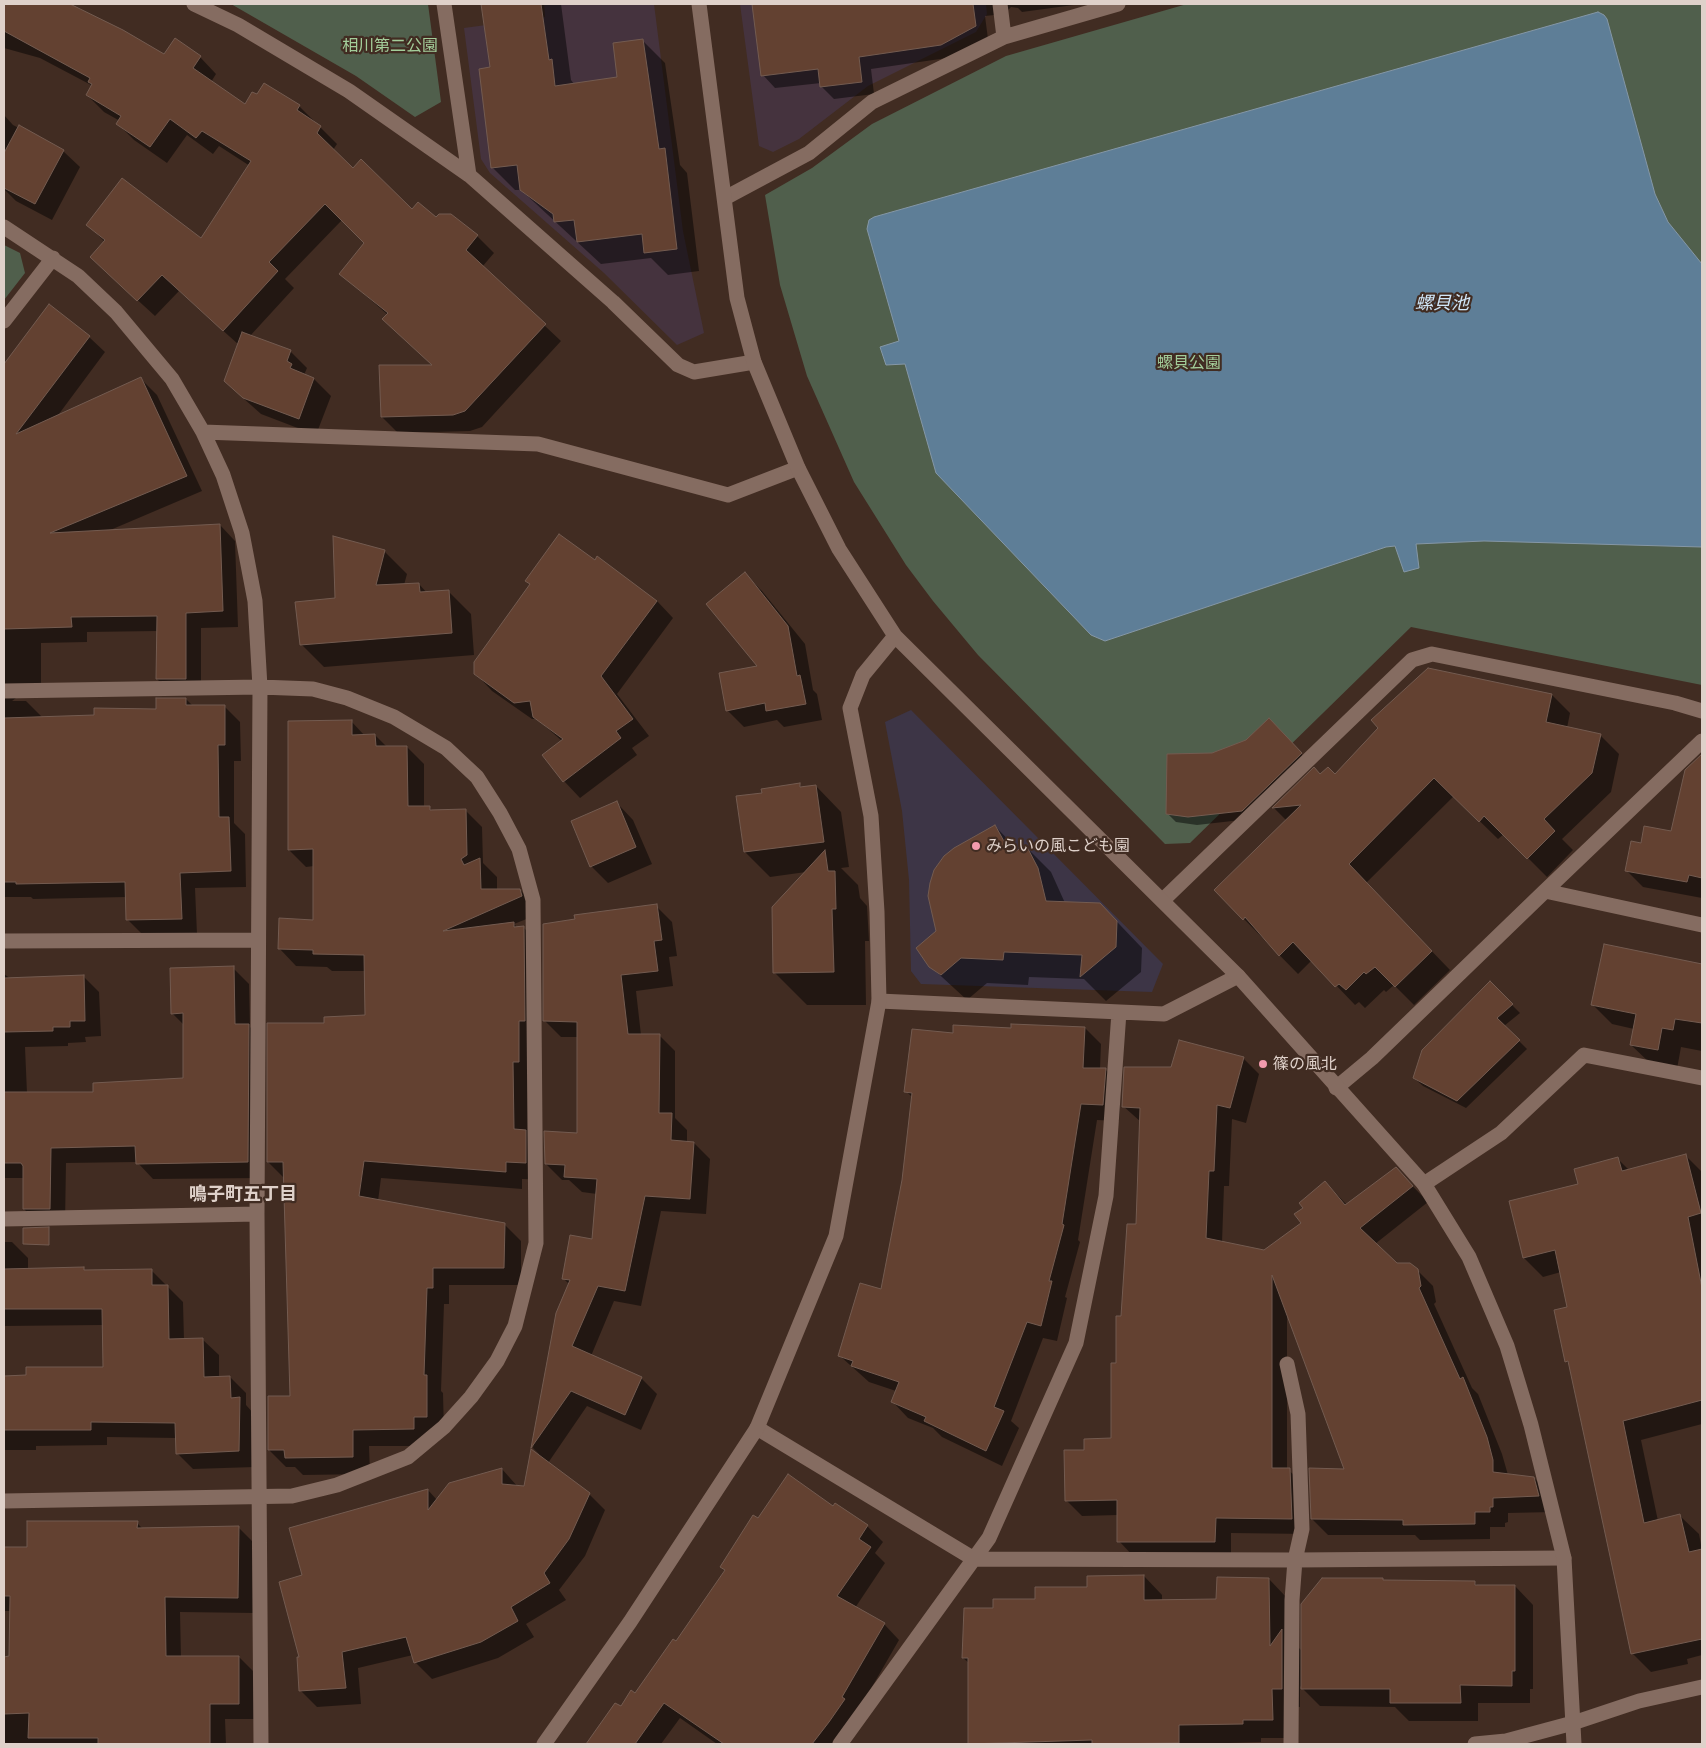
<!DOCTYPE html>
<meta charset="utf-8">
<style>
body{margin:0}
#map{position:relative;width:1706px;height:1748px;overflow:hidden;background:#412c22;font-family:"Golos Text",sans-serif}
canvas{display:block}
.frame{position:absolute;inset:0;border:5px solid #dfd1ca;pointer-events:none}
</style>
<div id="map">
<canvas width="1706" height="1748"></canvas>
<div class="frame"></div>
</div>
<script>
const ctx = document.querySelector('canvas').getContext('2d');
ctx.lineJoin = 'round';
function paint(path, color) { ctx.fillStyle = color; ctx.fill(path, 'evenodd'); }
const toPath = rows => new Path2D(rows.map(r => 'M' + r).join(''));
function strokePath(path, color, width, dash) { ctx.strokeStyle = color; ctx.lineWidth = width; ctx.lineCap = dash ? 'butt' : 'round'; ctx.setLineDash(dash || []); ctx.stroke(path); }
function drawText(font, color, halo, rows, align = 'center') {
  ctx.font = font + ' "Golos Text","Noto Sans JP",sans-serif'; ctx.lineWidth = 4.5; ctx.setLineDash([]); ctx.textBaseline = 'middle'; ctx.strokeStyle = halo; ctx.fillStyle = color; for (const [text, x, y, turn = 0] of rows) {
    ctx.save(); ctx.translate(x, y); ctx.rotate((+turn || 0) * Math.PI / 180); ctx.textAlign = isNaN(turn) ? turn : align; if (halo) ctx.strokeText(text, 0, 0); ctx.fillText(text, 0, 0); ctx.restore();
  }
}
paint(toPath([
 [544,4,654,4,683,231,704,333,677,345,604,273,490,173,481,159,464,28,545,17],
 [740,4,986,4,987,14,976,32,868,86,799,139,773,152,759,146]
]), '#45333e');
paint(toPath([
 [911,710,1163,964,1152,992,921,984,911,971,909,880,902,811,885,722]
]), '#3d3546');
paint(toPath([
 [231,4,428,4,441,102,415,117,356,76],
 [1187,4,1702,4,1702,685,1411,627,1190,843,1165,844,978,655,933,601,906,565,854,482,807,376,780,285,765,195,812,168,872,124,1006,56],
 [4,245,20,253,25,273,4,300]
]), '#505f4c');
const water = toPath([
 [1598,12,1604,15,1607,19,1655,194,1668,222,1702,264,1702,547,1484,541,1416,544,1419,568,1404,572,1395,546,1386,547,1105,641,1091,635,936,473,905,364,886,365,880,347,899,341,867,229,869,220,874,217,1598,12]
]);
paint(water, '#5e7e97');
strokePath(water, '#8597a6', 1);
paint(toPath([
 [4,4,40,4,164,56,200,57,216,74,211,82,245,106,299,106,337,144,333,150,353,169,412,211,436,219,450,215,477,236,494,253,482,267,561,341,482,427,470,431,398,433,382,417,433,366,383,319,388,315,341,274,366,243,342,220,285,279,294,288,250,336,290,351,307,368,304,375,314,379,331,396,316,435,261,414,243,398,239,345,179,291,155,316,108,273,105,242,88,225,201,240,250,166,219,146,213,154,187,135,167,163,134,140,118,124,120,121,104,112,87,95,93,86,40,58,4,48],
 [483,4,561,4,571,80,574,84,618,78,642,40,665,63,680,165,687,173,699,271,668,275,651,258,601,264,521,190,515,190,492,167,491,68],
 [754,4,1081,4,1022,12,1018,8,1011,7,1004,14,985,16,988,39,954,57,871,69,874,94,834,99,821,86,821,83,775,88,763,75],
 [4,115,13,125,63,151,80,167,52,220,16,201,4,189],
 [49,306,89,337,105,352,56,418,141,379,157,395,202,491,108,531,220,525,235,541,238,627,201,628,201,694,173,695,157,679,158,631,87,632,87,642,41,643,41,697,16,698,12,701,26,701,42,717,95,716,157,710,186,699,193,706,224,706,240,722,241,761,234,761,234,823,245,834,246,887,195,888,197,934,143,935,127,919,127,897,33,899,31,897,4,897,4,494,75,491,4,469,4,367],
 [385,552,407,574,404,585,419,584,427,593,448,591,471,614,474,655,324,667,301,644,336,599],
 [596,562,657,601,673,618,617,694,649,736,632,748,637,755,580,798,564,781,562,741,537,719,532,719,492,691,475,673,531,585,526,580],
 [745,574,762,591,805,644,813,690,817,694,822,720,784,727,777,720,744,727,727,710,759,667],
 [1552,695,1570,713,1567,728,1600,735,1619,754,1611,792,1562,839,1573,850,1547,877,1504,834,1498,839,1454,796,1366,883,1450,970,1414,1005,1394,985,1386,992,1384,990,1365,1008,1359,1002,1355,1005,1312,960,1298,974,1244,919,1287,821,1274,808,1314,769,1320,775,1335,775],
 [351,721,365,736,375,735,387,747,407,747,424,764,424,807,429,807,433,811,465,810,482,827,483,863,497,877,497,890,520,890,537,907,539,914,514,924,518,928,523,927,540,944,542,1180,522,1179,522,1189,381,1178,378,1201,504,1224,521,1241,521,1285,449,1285,449,1304,444,1304,441,1391,443,1393,444,1433,431,1446,369,1446,370,1474,303,1475,295,1467,286,1467,269,1450,292,1397,285,1179,268,1162,326,1024,366,1017,366,971,332,971,327,967,296,966,279,948,315,922,314,866,306,867,289,850],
 [1277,728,1309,762,1250,819,1197,825,1176,822,1167,813,1212,754],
 [1702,771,1702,898,1643,887,1626,870,1642,844,1672,832],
 [799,784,803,788,816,786,841,812,849,867,841,868,858,885,860,898,867,906,869,941,865,941,866,1005,807,1005,774,972,806,872,770,877,745,852,763,794],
 [617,803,633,820,652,864,608,883,591,866],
 [995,826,1019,851,1026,847,1051,872,1065,903,1100,904,1142,948,1141,972,1106,1001,1084,979,1029,977,1028,985,987,983,967,1000,930,966,937,931],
 [656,906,672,922,677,956,669,957,673,986,636,991,641,1035,659,1035,675,1051,675,1118,687,1130,687,1142,694,1143,710,1159,706,1214,661,1211,641,1306,614,1301,591,1356,641,1378,657,1394,641,1430,587,1406,548,1463,589,1494,605,1510,585,1556,559,1590,566,1600,526,1624,534,1637,498,1658,432,1679,415,1662,413,1655,358,1668,361,1704,317,1707,300,1690,304,1576,428,1490,437,1500,450,1484,502,1469,518,1487,525,1487,539,1454,533,1448,557,1313,569,1284,564,1279,593,1241,597,1194,582,1192,569,1180,562,1180,546,1164,578,1135,578,1037,561,1037,545,1021],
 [1605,946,1702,965,1702,1051,1681,1047,1677,1069,1651,1064,1631,1045,1634,1029,1612,1024,1593,1005],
 [233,968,249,984,250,1027,264,1041,263,1178,153,1179,137,1162,66,1163,65,1224,40,1225,24,1209,23,1178,4,1178,4,974,11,979,83,976,99,992,101,1036,85,1037,86,1042,68,1043,68,1046,25,1047,27,1093,94,1093,184,1079,184,1025,172,1013],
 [1490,983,1520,1013,1504,1026,1527,1049,1466,1108,1423,1086,1414,1078],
 [1085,1028,1101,1044,1100,1069,1105,1069,1121,1085,1119,1121,1097,1120,1078,1240,1080,1242,1065,1297,1067,1298,1057,1341,1043,1338,1011,1421,1019,1428,1002,1466,942,1437,933,1428,908,1418,892,1401,896,1391,869,1382,840,1356,882,1291,903,1180,913,1098,906,1091,954,1034,1012,1030],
 [1243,1058,1259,1074,1246,1123,1232,1119,1229,1186,1224,1186,1222,1243,1265,1252,1303,1223,1304,1208,1325,1182,1347,1205,1396,1169,1428,1202,1375,1244,1396,1264,1417,1270,1433,1286,1436,1302,1434,1304,1472,1388,1478,1394,1502,1454,1508,1475,1534,1478,1550,1494,1554,1512,1508,1513,1508,1522,1505,1523,1505,1527,1490,1527,1490,1539,1420,1540,1415,1535,1328,1535,1312,1519,1346,1470,1287,1313,1287,1469,1306,1485,1307,1534,1231,1533,1231,1557,1134,1557,1119,1541,1118,1515,1082,1516,1066,1500,1086,1451,1112,1439,1117,1364,1137,1226,1141,1122,1123,1106,1172,1068],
 [1686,1156,1702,1172,1702,1424,1641,1440,1658,1521,1680,1516,1699,1534,1702,1550,1702,1655,1687,1659,1688,1664,1651,1672,1632,1653,1571,1365,1566,1361,1569,1308,1561,1272,1543,1277,1524,1258,1510,1202,1579,1185,1618,1159,1629,1170],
 [4,1242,12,1242,28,1258,28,1270,151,1270,183,1302,184,1340,202,1339,219,1355,219,1378,230,1377,246,1393,246,1405,255,1415,255,1467,193,1469,177,1453,176,1438,107,1437,107,1445,36,1446,36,1450,4,1450,4,1377,27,1377,104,1368,103,1325,4,1326],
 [835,1504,867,1526,883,1542,875,1553,885,1563,855,1608,884,1624,899,1640,839,1744,717,1744,680,1718,661,1744,587,1744,616,1704,621,1708,636,1695,677,1643,758,1519,833,1507],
 [137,1523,143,1529,238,1527,254,1543,254,1613,180,1612,181,1657,239,1657,255,1673,254,1719,225,1719,226,1744,4,1744,4,1658,11,1658,11,1611,4,1611,4,1549,29,1548],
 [1144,1576,1162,1595,1162,1601,1218,1600,1269,1579,1287,1598,1287,1636,1302,1651,1382,1579,1384,1581,1475,1583,1478,1586,1515,1586,1533,1605,1533,1689,1530,1689,1530,1703,1478,1703,1478,1721,1409,1721,1395,1707,1320,1706,1300,1686,1300,1707,1290,1706,1291,1738,1261,1738,1261,1742,1197,1744,969,1744,969,1663,963,1658,994,1610]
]), '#0007');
const building = toPath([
 [4,4,70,4,123,30,164,54,175,38,201,56,193,68,245,104,252,92,257,94,264,83,300,105,297,110,321,126,317,133,353,168,361,159,412,209,418,202,436,217,439,214,451,214,478,235,466,250,546,324,465,411,453,415,381,417,379,365,432,365,382,319,388,313,339,274,364,243,325,204,269,262,278,271,223,331,162,275,137,301,90,257,105,240,86,225,122,178,201,238,251,161,202,131,196,138,170,119,150,147,116,124,121,116,86,95,92,84,88,82,90,78,4,31,4,4],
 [481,4,541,4,549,60,552,59,555,86,617,77,613,43,643,39,659,149,665,148,677,249,644,253,642,234,577,242,574,220,554,222,553,214,520,190,517,165,491,168,479,69,490,67,481,4],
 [752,4,973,4,976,26,941,45,859,57,862,82,820,87,818,69,761,76,752,4],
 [19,125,64,150,35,204,4,188,4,153,19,125],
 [49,304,90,336,16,434,141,377,187,476,50,533,220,524,223,611,186,613,186,679,156,679,157,616,71,617,72,627,4,629,4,364,49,304],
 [242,332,291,350,287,361,292,364,290,368,314,378,299,419,243,398,224,381,242,332],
 [559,534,595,560,597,556,657,601,601,676,633,719,616,731,621,738,563,782,542,755,563,739,533,717,530,701,514,703,474,674,474,662,530,584,525,581,559,534],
 [333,536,385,550,376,585,419,583,420,592,449,590,452,633,300,645,295,602,335,598,333,536],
 [745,572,788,626,797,676,800,675,806,704,766,711,765,703,726,711,719,673,757,666,706,604,745,572],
 [1428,668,1552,694,1546,722,1601,734,1592,773,1544,819,1555,831,1527,859,1484,816,1479,822,1434,778,1349,864,1432,951,1395,987,1375,967,1366,974,1364,972,1346,990,1339,984,1335,987,1293,942,1279,956,1245,917,1243,920,1214,890,1301,805,1272,808,1314,767,1320,774,1328,767,1335,774,1378,728,1371,720,1428,668],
 [156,698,186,698,186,705,225,705,225,745,218,745,219,817,229,817,231,871,180,873,182,919,126,920,125,882,16,884,16,882,4,882,4,718,94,715,94,708,156,709,156,698],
 [1269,718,1302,753,1242,811,1188,817,1166,814,1167,754,1212,753,1246,740,1269,718],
 [352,720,352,735,375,734,376,746,407,746,408,806,430,806,430,810,466,809,467,855,461,859,464,865,480,858,481,889,520,889,522,896,443,931,514,922,514,927,524,926,525,1021,519,1021,519,1062,513,1062,514,1129,526,1130,526,1163,506,1162,506,1172,364,1161,359,1196,505,1223,504,1268,433,1268,433,1288,427,1288,424,1375,427,1375,427,1417,414,1417,414,1429,353,1430,353,1457,285,1458,284,1450,268,1450,268,1396,290,1396,283,1162,267,1162,267,1023,324,1023,324,1017,365,1015,364,955,313,954,313,950,278,949,279,918,313,920,313,849,288,850,288,721,352,720],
 [1702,754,1702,878,1689,875,1687,882,1625,871,1631,841,1641,843,1644,826,1671,831,1685,770,1702,754],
 [800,783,800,787,816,785,824,842,744,852,736,796,762,793,761,789,800,783],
 [617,801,636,847,590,867,571,821,617,801],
 [995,825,1011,854,1026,845,1038,868,1046,901,1100,903,1117,921,1116,947,1080,977,1082,955,1004,952,1003,960,961,958,941,975,929,967,916,948,936,931,928,896,930,883,934,870,944,856,954,848,995,825],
 [825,850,828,871,835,871,836,909,832,909,834,972,773,973,772,907,825,850],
 [657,904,662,940,654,941,658,971,621,975,628,1034,660,1034,659,1113,672,1113,671,1140,694,1142,690,1199,645,1196,625,1291,598,1286,572,1346,642,1377,625,1415,571,1391,531,1448,556,1313,570,1280,562,1279,570,1235,592,1239,597,1179,564,1177,565,1165,545,1164,544,1131,577,1133,577,1022,543,1021,543,924,575,919,574,915,657,904],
 [1604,944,1702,964,1702,1023,1675,1019,1673,1030,1662,1028,1658,1050,1630,1045,1636,1014,1591,1005,1604,944],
 [234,966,235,1024,249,1024,248,1162,136,1164,135,1146,51,1148,50,1209,23,1209,23,1166,21,1163,4,1163,4,1092,93,1092,93,1083,183,1078,183,1013,171,1014,170,968,234,966],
 [84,975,85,1021,70,1021,70,1027,53,1027,53,1031,4,1032,4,978,84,975],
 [1490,981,1513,1004,1497,1018,1520,1040,1457,1101,1413,1078,1422,1050,1490,981],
 [1011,1024,1085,1027,1083,1068,1106,1068,1103,1105,1081,1104,1062,1224,1064,1225,1049,1281,1052,1281,1041,1326,1027,1322,994,1407,1004,1411,986,1451,924,1421,926,1417,891,1402,899,1382,851,1366,853,1361,838,1356,860,1283,881,1289,902,1180,912,1093,904,1092,912,1029,953,1033,953,1025,1011,1028,1011,1024],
 [1179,1040,1244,1057,1230,1108,1217,1105,1214,1171,1209,1171,1206,1238,1264,1250,1301,1223,1294,1214,1303,1208,1299,1203,1325,1181,1345,1205,1396,1167,1413,1186,1360,1228,1397,1263,1410,1263,1418,1269,1421,1286,1419,1288,1460,1379,1463,1377,1487,1437,1493,1460,1493,1472,1534,1477,1539,1496,1493,1498,1493,1507,1490,1507,1490,1512,1475,1512,1475,1524,1403,1525,1403,1520,1311,1519,1309,1468,1344,1469,1272,1275,1272,1468,1290,1468,1292,1519,1216,1518,1215,1542,1117,1542,1117,1500,1065,1501,1064,1450,1084,1450,1084,1439,1111,1438,1111,1363,1116,1363,1116,1316,1121,1316,1127,1224,1136,1224,1140,1108,1122,1107,1124,1067,1171,1067,1179,1040],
 [1686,1154,1701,1213,1688,1217,1702,1288,1702,1400,1623,1421,1644,1523,1680,1514,1689,1552,1702,1549,1702,1639,1631,1654,1568,1361,1565,1362,1554,1310,1567,1307,1555,1250,1523,1258,1509,1201,1578,1184,1574,1169,1618,1157,1622,1171,1686,1154],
 [49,1227,49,1245,23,1244,23,1228,49,1227],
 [84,1267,84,1270,152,1269,152,1285,168,1285,169,1339,203,1338,204,1377,230,1376,231,1398,240,1397,239,1451,176,1454,175,1423,91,1422,91,1430,4,1430,4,1376,26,1375,26,1367,103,1367,102,1309,4,1309,4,1269,84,1267],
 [531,1449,590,1493,569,1539,544,1573,550,1583,511,1607,518,1621,481,1642,414,1663,406,1637,342,1652,346,1688,299,1691,297,1657,299,1657,279,1582,302,1575,289,1528,428,1489,428,1510,449,1483,502,1468,502,1484,524,1486,531,1449],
 [788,1474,833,1506,835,1503,868,1525,859,1539,871,1547,837,1596,885,1623,842,1697,845,1699,829,1722,812,1744,724,1744,664,1703,635,1744,586,1744,615,1703,621,1706,631,1690,635,1693,673,1639,676,1641,725,1570,720,1567,753,1515,758,1518,788,1474],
 [27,1521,138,1521,137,1528,239,1526,238,1598,165,1597,166,1656,239,1656,239,1704,210,1704,210,1744,98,1744,98,1738,28,1738,29,1713,4,1714,4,1657,9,1656,10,1596,4,1596,4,1547,27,1547,27,1521],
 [1144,1575,1144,1600,1216,1599,1217,1577,1269,1578,1270,1646,1282,1629,1282,1689,1272,1689,1273,1720,1243,1720,1243,1724,1179,1725,1179,1743,1092,1744,1092,1740,968,1744,968,1658,962,1658,964,1608,993,1608,993,1599,1035,1599,1035,1587,1087,1587,1087,1576,1144,1575],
 [1322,1578,1383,1578,1383,1580,1475,1581,1475,1585,1515,1585,1515,1671,1512,1671,1512,1686,1460,1685,1461,1703,1390,1703,1390,1689,1301,1689,1301,1604,1322,1578]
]);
paint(building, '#634131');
strokePath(building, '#735b50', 1);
strokePath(toPath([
 [194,4,238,25,349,91,469,175,613,302,678,365,694,372,754,362],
 [444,4,469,175],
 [1000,4,1004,37],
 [725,198,809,153,872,102,1004,37,1118,4],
 [4,227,78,276,116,312,172,379,203,432,223,475,242,533,255,601,260,687,257,1214,261,1744],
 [4,321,53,258],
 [203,432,538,444,728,495,798,468],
 [4,691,260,687,313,689,347,698,394,717,446,748,477,777,500,813,519,849,533,900,536,1243,515,1326,497,1361,471,1397,444,1427,408,1457,337,1485,292,1496,4,1501],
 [1545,891,1702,741],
 [1163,900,1412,660,1432,654,1675,703,1702,711],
 [4,941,258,940],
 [879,1001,1164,1014,1238,976],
 [1336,1088,1372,1058,1545,891,1702,925],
 [1424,1184,1501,1133,1584,1055,1702,1078],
 [4,1219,257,1214],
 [1287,1364,1298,1414,1302,1529,1295,1560,1292,1600,1291,1744],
 [757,1428,974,1559,1295,1560,1564,1558],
 [840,1744,989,1538,1076,1343,1106,1196,1119,1012]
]), '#856c61', 15);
strokePath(toPath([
 [699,4,737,298,754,362,798,468,839,549,895,636,1238,976,1424,1184,1469,1257,1507,1346,1531,1425,1564,1558,1574,1744],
 [544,1744,630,1622,757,1428,836,1236,879,1001,877,912,871,816,850,708,863,675,895,636],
 [1475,1744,1506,1741,1573,1723,1639,1701,1702,1687]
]), '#856c61', 15);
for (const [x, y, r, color] of [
 [976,846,5,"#f29aad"],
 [1263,1064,5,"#f29aad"]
]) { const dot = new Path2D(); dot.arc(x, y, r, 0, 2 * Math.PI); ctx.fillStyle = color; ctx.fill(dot); strokePath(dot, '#412c22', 2); }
drawText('16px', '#a3cd9a', '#412c22', [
 ["相川第二公園",390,46],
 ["螺貝公園",1189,363]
]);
drawText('16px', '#dfd1ca', '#412c22', [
 ["みらいの風こども園",986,846],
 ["篠の風北",1273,1064]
], 'left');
drawText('italic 18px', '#d1e7f9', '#412c22', [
 ["螺貝池",1442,303]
]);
drawText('bold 18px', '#dfd1ca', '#412c22', [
 ["鳴子町五丁目",243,1194]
]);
</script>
